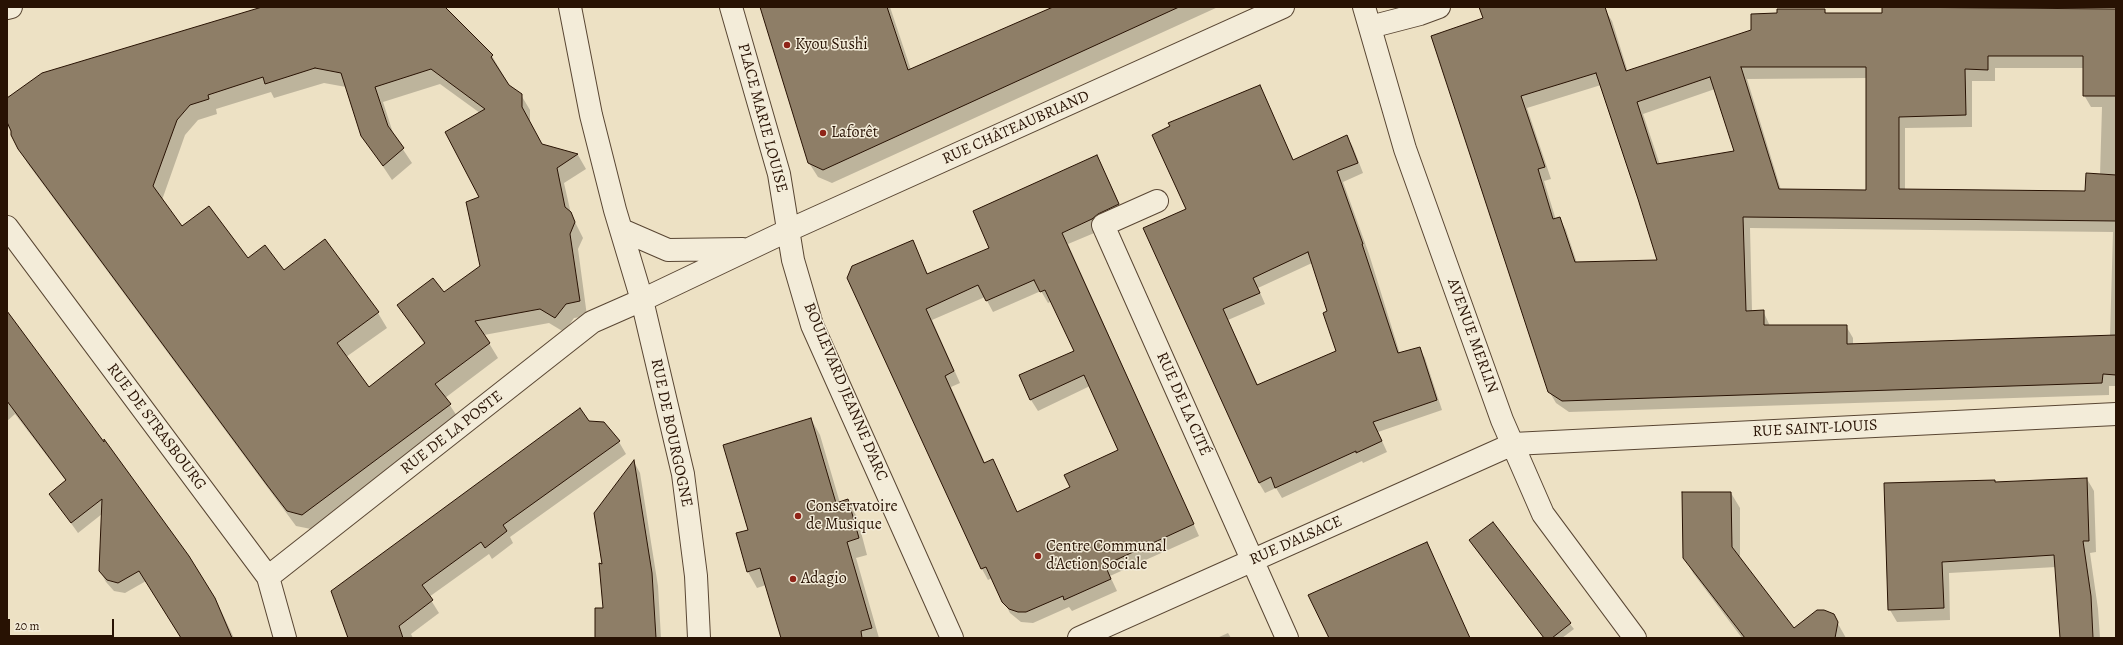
<!DOCTYPE html>
<meta charset="utf-8">
<style>
body{margin:0}
#map{position:relative;width:2123px;height:645px;overflow:hidden;background:#ede1c4;font-family:Alegreya,serif}
canvas{display:block}
.frame{position:absolute;inset:0;border:8px solid #281203;pointer-events:none}
.scale{position:absolute;left:8px;top:619px;width:106px;height:18px;box-sizing:border-box;border:2px solid #281203;border-top:0;padding-left:5px;font-size:12px;line-height:14px;white-space:nowrap;color:#281203;-webkit-text-stroke:3px #f3ecd9;paint-order:stroke}
</style>
<div id="map">
<canvas width="2123" height="645"></canvas>
<div class="frame"></div>
<div class="scale">20 m</div>
</div>
<script>
const ctx = document.querySelector('canvas').getContext('2d');
ctx.lineJoin = 'round';
function paint(path, color) { ctx.fillStyle = color; ctx.fill(path, 'evenodd'); }
const toPath = rows => new Path2D(rows.map(r => 'M' + r).join(''));
function strokePath(path, color, width, dash) { ctx.strokeStyle = color; ctx.lineWidth = width; ctx.lineCap = dash ? 'butt' : 'round'; ctx.setLineDash(dash || []); ctx.stroke(path); }
function drawText(font, color, halo, rows, align = 'center') {
  ctx.font = font + ' Alegreya,serif'; ctx.lineWidth = 3; ctx.setLineDash([]); ctx.textBaseline = 'middle'; ctx.strokeStyle = halo; ctx.fillStyle = color; for (const [text, x, y, turn = 0] of rows) {
    ctx.save(); ctx.translate(x, y); ctx.rotate((+turn || 0) * Math.PI / 180); ctx.textAlign = isNaN(turn) ? turn : align; if (halo) ctx.strokeText(text, 0, 0); ctx.fillText(text, 0, 0); ctx.restore();
  }
}
paint(toPath([
 [265,7,444,7,492,56,509,85,521,95,530,110,530,123,542,146,578,155,586,169,564,183,571,214,583,238,578,249,587,316,574,318,564,332,549,323,484,335,498,358,445,398,459,419,311,529,296,526,28,164,19,149,13,129,7,127,7,99],
 [324,83,346,87,362,135,392,180,412,163,394,136,383,102,440,84,480,113,481,267,444,293,398,305,425,345,369,388,346,357,387,328,378,313,325,241,284,272,248,259,182,227,162,200,185,135,198,120,217,114,216,109,271,92,274,98],
 [761,7,890,7,911,70,1055,7,1218,7,832,183,818,177,809,163],
 [1480,7,1605,10,1612,21,1628,72,1824,10,1827,14,1883,14,1883,7,1908,7,1909,9,1991,7,1991,9,2116,11,2116,386,2109,386,2109,395,1569,412,1556,403,1549,391,1484,19],
 [1995,68,2084,68,2084,95,2091,107,2102,107,2100,175,2086,192,1905,190,1905,128,1972,127,1972,81,1995,81],
 [1867,78,1867,191,1781,190,1747,79],
 [1601,85,1659,261,1577,263,1566,230,1560,219,1556,220,1544,181,1551,179,1527,108],
 [1715,89,1735,152,1660,165,1643,114],
 [1750,228,2113,232,2110,336,1853,345,1853,338,1846,326,1770,326,1763,311,1752,311],
 [1259,86,1294,161,1347,136,1353,147,1363,173,1343,182,1369,254,1400,354,1419,348,1425,358,1442,410,1378,432,1387,452,1363,463,1362,461,1282,498,1276,488,1265,493,1259,483,1187,210],
 [1312,263,1328,312,1337,352,1258,385,1228,320,1265,304,1258,288],
 [1097,156,1125,216,1099,231,1068,244,1199,536,1110,576,1117,591,1072,611,1069,607,1033,623,1021,622,1010,613,992,578,988,580,982,569,848,278,912,241,928,274,990,248],
 [1041,291,1048,303,1052,301,1075,352,1020,376,1031,400,1038,411,1090,386,1120,450,1071,488,1017,513,992,460,985,463,951,387,960,383,932,320,985,297,993,312],
 [7,313,215,598,234,638,181,638,146,581,125,593,114,591,106,582,100,571,102,514,78,533,50,494,66,481,15,414,7,421],
 [811,419,820,435,840,503,847,500,857,517,867,555,856,558,879,638,782,638,766,585,757,588,748,572,737,534,749,530],
 [588,422,603,423,619,442,626,454,510,537,513,543,492,559,489,554,429,597,439,613,411,634,413,638,349,638],
 [634,462,640,473,658,586,661,638,596,638,604,608,603,565],
 [2087,479,2094,491,2096,552,2090,553,2098,609,2100,638,2062,638,2056,567,1949,573,1950,620,1897,622,1890,610,1885,484,1995,481,1996,483],
 [1731,493,1740,508,1740,559,1794,629,1833,615,1846,638,1742,638,1693,573,1684,557],
 [1493,523,1570,624,1574,629,1562,638,1544,638,1473,546,1470,541],
 [1228,633,1231,638,1217,638]
]), '#0003');
const building = toPath([
 [262,7,445,7,493,55,491,57,509,85,522,94,522,107,542,144,578,154,557,168,565,207,571,212,575,222,570,234,580,301,566,304,555,318,540,309,475,321,490,343,435,384,451,404,302,515,287,511,267,485,18,149,11,135,11,131,7,122,7,98,42,73,262,7],
 [315,68,341,73,361,136,383,166,404,148,388,126,375,87,431,69,485,109,445,132,479,197,466,202,480,266,444,292,433,278,397,305,425,343,369,387,337,343,379,312,325,239,284,270,265,245,248,258,209,206,182,226,153,186,177,120,190,105,209,99,208,95,263,77,265,84,315,68],
 [760,7,887,7,908,70,1053,7,1179,7,823,170,808,163,760,7],
 [1479,7,1605,7,1626,71,1751,30,1751,14,1777,13,1777,9,1825,9,1825,13,1882,13,1882,7,2116,9,2116,96,2083,96,2083,56,1988,56,1988,70,1965,69,1966,115,1899,117,1899,189,2085,191,2086,173,2116,175,2116,221,1743,217,1746,311,1764,310,1764,325,1847,325,1847,344,2116,335,2116,375,2103,374,2102,383,1562,401,1548,392,1431,36,1483,18,1479,7],
 [1741,67,1866,67,1866,190,1779,189,1741,67],
 [1596,73,1638,199,1657,260,1575,262,1560,217,1553,219,1538,169,1545,167,1521,96,1596,73],
 [1710,77,1734,151,1657,164,1637,102,1710,77],
 [1260,85,1293,160,1347,135,1358,163,1337,171,1363,244,1362,244,1398,353,1420,347,1437,400,1373,422,1382,441,1356,453,1356,451,1275,488,1271,477,1259,483,1143,228,1186,209,1152,135,1170,126,1168,123,1260,85],
 [1308,252,1327,311,1323,313,1336,351,1257,385,1223,309,1260,293,1253,278,1308,252],
 [1097,155,1119,204,1098,214,1092,219,1062,233,1194,524,1105,565,1111,579,1064,600,1063,596,1026,612,1018,612,1009,609,1002,602,986,567,981,569,847,278,852,266,913,240,927,274,989,248,973,211,1097,155],
 [1034,280,1040,292,1045,290,1074,351,1019,375,1030,400,1084,375,1118,450,1064,475,1070,487,1017,512,993,459,984,463,945,376,954,371,926,309,978,285,986,301,1034,280],
 [7,311,104,442,104,439,189,556,215,598,232,638,181,638,139,571,118,583,107,580,99,571,102,499,71,523,49,494,66,480,7,401,7,311],
 [580,408,589,421,604,422,620,441,503,525,507,531,485,548,481,542,422,585,433,600,399,626,403,638,348,638,331,591,580,408],
 [811,418,836,503,848,499,859,538,847,542,872,628,861,631,862,638,781,638,760,568,747,572,736,533,748,530,723,445,811,418],
 [634,460,652,573,656,638,595,638,595,608,603,608,599,563,602,564,594,513,634,460],
 [2087,478,2089,541,2083,541,2091,596,2093,638,2060,638,2054,555,1942,562,1944,608,1888,610,1884,483,1995,480,1995,482,2087,478],
 [1682,492,1731,492,1732,547,1794,628,1817,610,1824,610,1834,614,1838,622,1835,638,1745,638,1683,558,1682,492],
 [1493,522,1571,623,1552,638,1544,638,1469,540,1493,522],
 [1427,542,1470,638,1329,638,1308,595,1427,542]
]);
paint(building, '#8e7e67');
strokePath(building, '#281203', 1);
const minor = toPath([
 [570,7,591,115,615,210,642,300,683,474,696,576,699,638],
 [731,7,779,174,793,260,812,325,952,638],
 [1364,7,1405,149,1502,420,1543,514,1635,638],
 [7,8,11,7],
 [1370,27,1420,14,1439,7],
 [1157,201,1103,225,1287,638],
 [7,227,268,577,285,638],
 [622,230,668,250,743,249],
 [268,577,592,322,642,300,789,230,1283,7],
 [1079,638,1513,444,2116,414]
]);
strokePath(minor, '#594633', 24);
strokePath(minor, '#f3ecd9', 22);
for (const [x, y, r, color] of [
 [787,45,4,"#8f2418"],
 [823,133,4,"#8f2418"],
 [798,516,4,"#8f2418"],
 [1038,556,4,"#8f2418"],
 [793,579,4,"#8f2418"]
]) { const dot = new Path2D(); dot.arc(x, y, r, 0, 2 * Math.PI); ctx.fillStyle = color; ctx.fill(dot); strokePath(dot, '#f3ecd9', 1.5); }
drawText('16px', '#281203', '#f3ecd9', [
 ["Kyou Sushi",795,45],
 ["Laforêt",831,133],
 ["Conservatoire",806,507],
 ["de Musique",806,525],
 ["Centre Communal",1046,547],
 ["d'Action Sociale",1046,565],
 ["Adagio",801,579]
], 'left');
drawText('16px', '#281203', '#f3ecd9', [
 ["PLACE MARIE LOUISE",762,118,75],
 ["RUE CHÂTEAUBRIAND",1016,128,-24],
 ["AVENUE MERLIN",1472,336,70],
 ["BOULEVARD JEANNE D'ARC",845,392,67],
 ["RUE DE LA CITÉ",1183,404,66],
 ["RUE DE STRASBOURG",156,427,53],
 ["RUE SAINT-LOUIS",1815,429,-3],
 ["RUE DE LA POSTE",452,433,-38],
 ["RUE DE BOURGOGNE",671,433,78],
 ["RUE D'ALSACE",1296,541,-24]
]);
</script>
